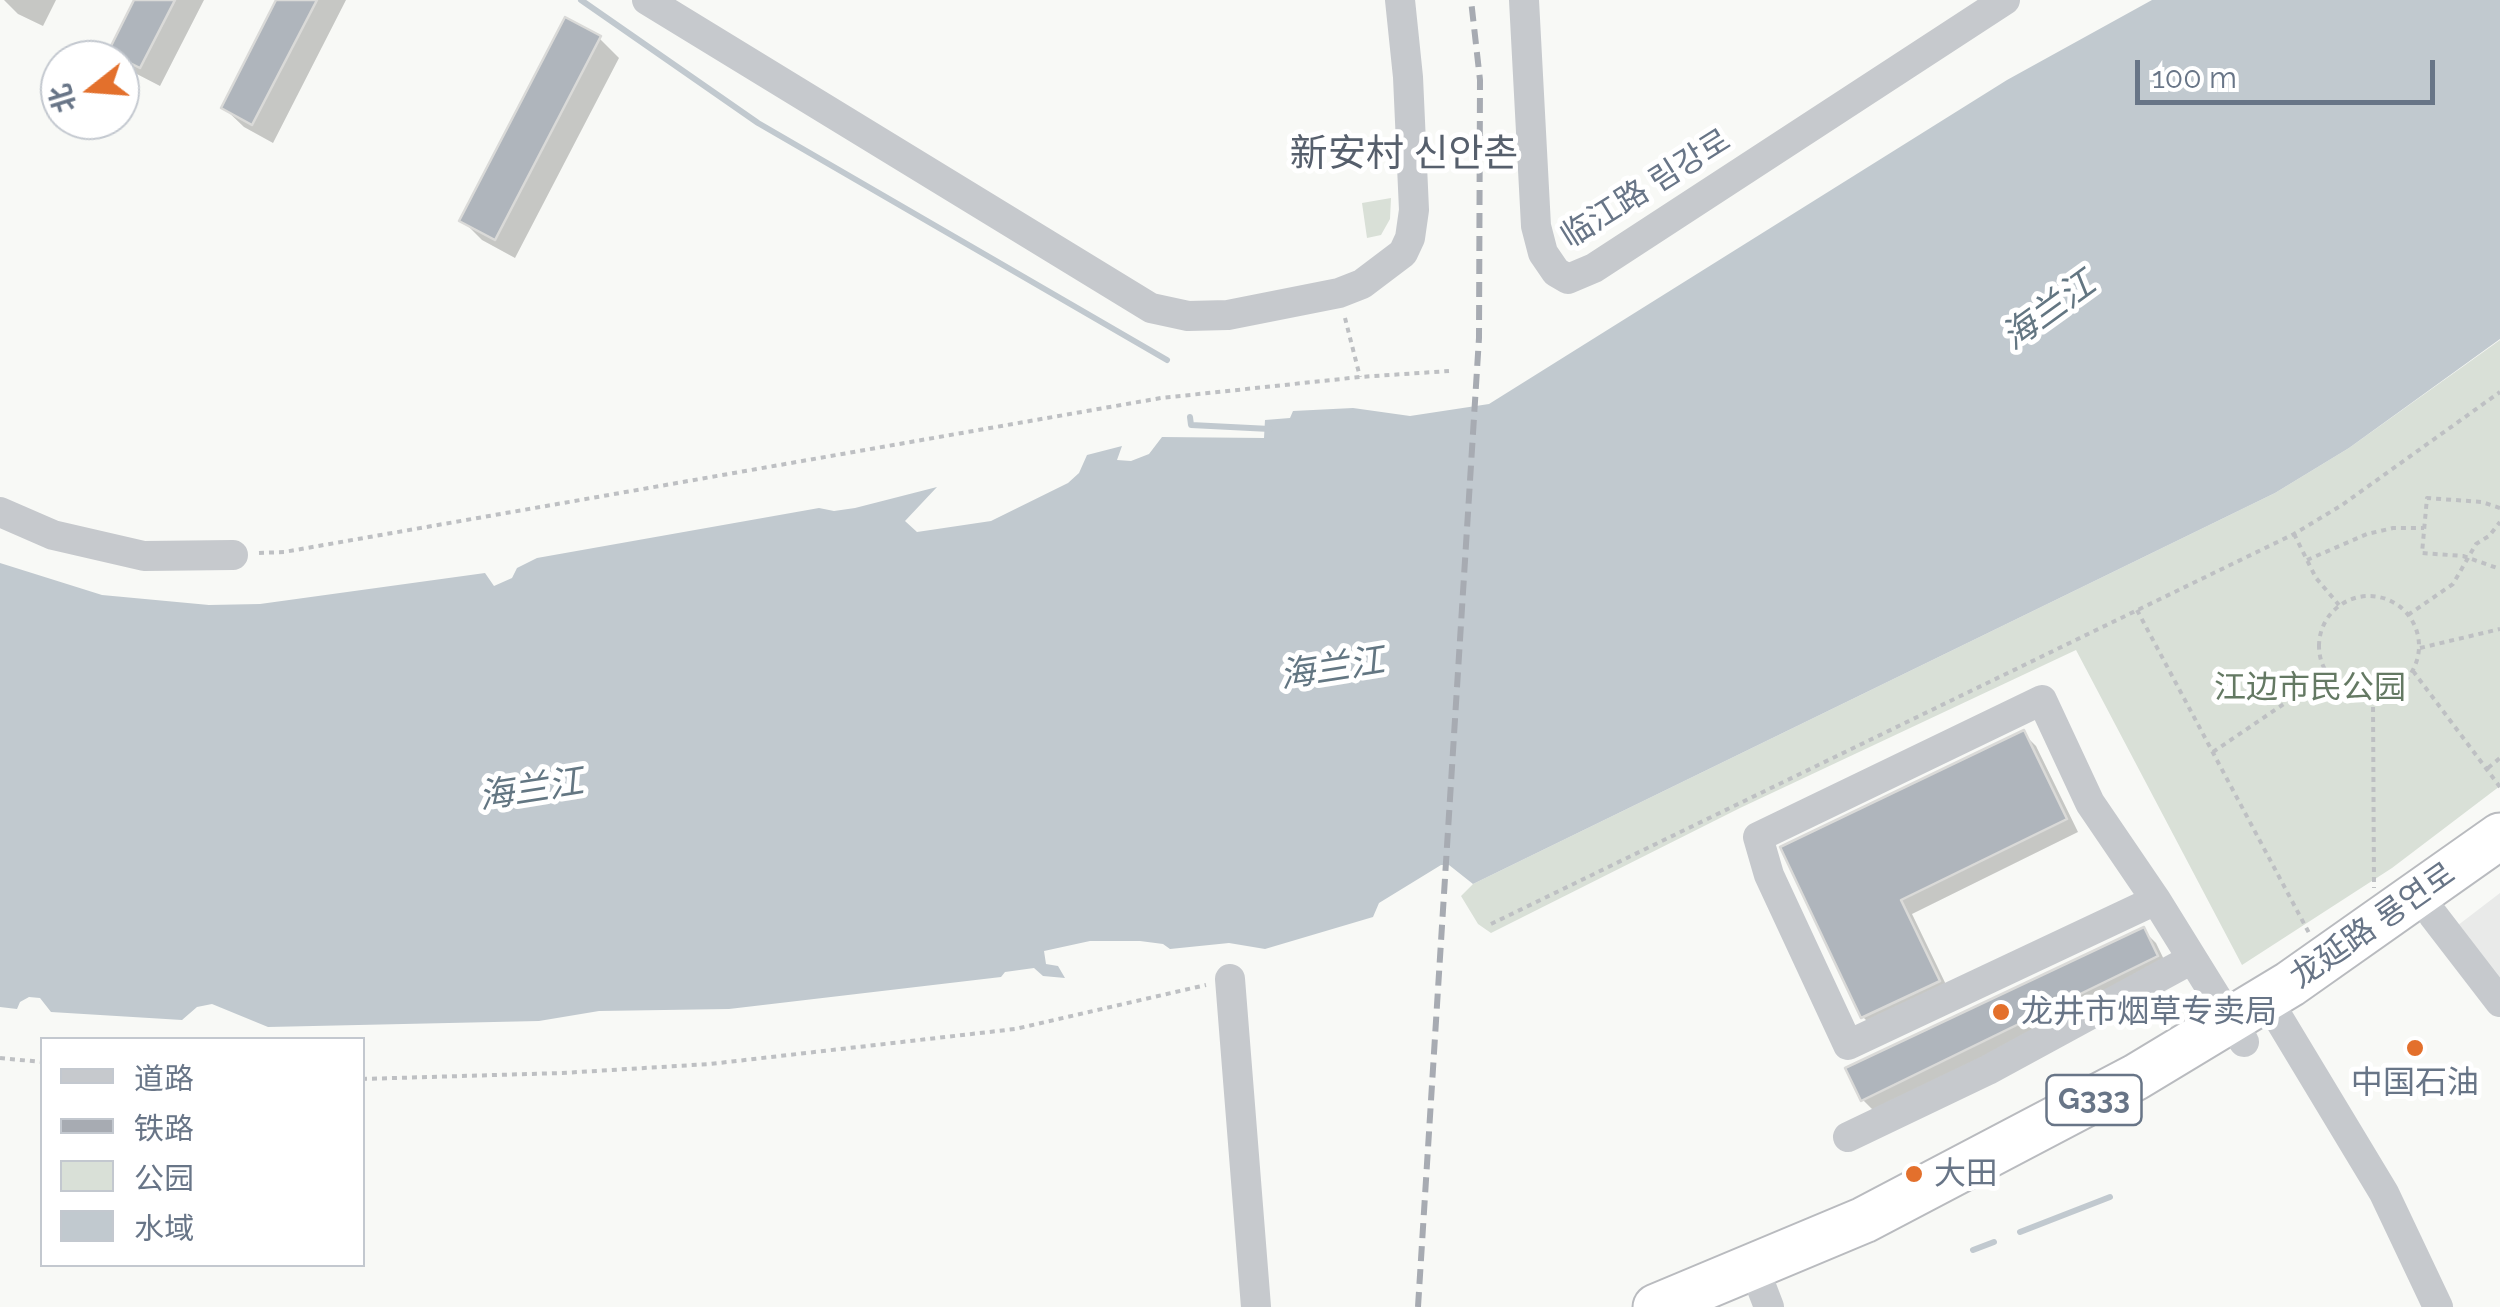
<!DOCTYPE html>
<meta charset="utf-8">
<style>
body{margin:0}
#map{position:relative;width:2500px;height:1307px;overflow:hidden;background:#f8f9f6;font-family:Raleway,"Noto Sans SC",sans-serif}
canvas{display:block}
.legend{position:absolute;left:40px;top:1037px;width:325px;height:230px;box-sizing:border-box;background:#fff;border:2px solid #c3c8cf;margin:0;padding:12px 18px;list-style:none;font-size:30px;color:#687587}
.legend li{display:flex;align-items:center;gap:20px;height:50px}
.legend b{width:50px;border:2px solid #c3c8cf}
.north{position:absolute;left:40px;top:40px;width:100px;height:100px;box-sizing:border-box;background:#fff;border:2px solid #c3c8cf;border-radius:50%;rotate:253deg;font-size:28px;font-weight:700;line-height:40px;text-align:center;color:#687587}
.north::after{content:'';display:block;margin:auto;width:35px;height:45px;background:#e3702c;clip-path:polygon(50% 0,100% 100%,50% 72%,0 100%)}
.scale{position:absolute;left:2135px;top:60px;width:300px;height:45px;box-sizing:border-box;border:5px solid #687587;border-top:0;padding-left:12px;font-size:30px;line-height:35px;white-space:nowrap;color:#687587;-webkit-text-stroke:8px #fff;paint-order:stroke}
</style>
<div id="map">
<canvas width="2500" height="1307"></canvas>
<ul class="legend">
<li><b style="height:12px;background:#c6c9cd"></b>道路</li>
<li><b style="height:12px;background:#a7abb2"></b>铁路</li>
<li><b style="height:28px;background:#d9e0d7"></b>公园</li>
<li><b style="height:28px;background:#c1c9cf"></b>水域</li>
</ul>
<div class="north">北</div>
<div class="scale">100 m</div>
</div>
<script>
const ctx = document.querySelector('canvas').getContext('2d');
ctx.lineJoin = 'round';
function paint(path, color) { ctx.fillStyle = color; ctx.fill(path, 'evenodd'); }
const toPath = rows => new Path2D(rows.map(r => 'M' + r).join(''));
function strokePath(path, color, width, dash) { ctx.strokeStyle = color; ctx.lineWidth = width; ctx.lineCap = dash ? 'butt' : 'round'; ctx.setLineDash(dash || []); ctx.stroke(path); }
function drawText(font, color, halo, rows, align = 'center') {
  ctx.font = font + ' Raleway,"Noto Sans SC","Noto Sans KR",sans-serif'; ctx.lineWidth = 10; ctx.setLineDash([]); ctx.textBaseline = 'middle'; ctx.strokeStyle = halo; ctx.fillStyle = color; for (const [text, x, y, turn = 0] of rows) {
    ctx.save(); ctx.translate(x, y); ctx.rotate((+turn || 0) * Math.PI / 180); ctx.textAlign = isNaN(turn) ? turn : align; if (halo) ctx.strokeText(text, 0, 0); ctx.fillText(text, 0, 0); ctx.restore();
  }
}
paint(toPath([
 [2500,893,2500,991,2453,929]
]), '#e9eae9');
paint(toPath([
 [1391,198,1390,219,1381,235,1367,238,1362,203],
 [2500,340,2500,786,2392,868,2242,965,2076,650,1740,808,1491,933,1478,924,1461,896,1473,884,2275,493,2349,448]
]), '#d9e0d7');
paint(toPath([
 [2152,0,2500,0,2500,339,2349,448,2275,493,1473,884,1449,865,1441,865,1379,903,1373,917,1265,949,1229,943,1170,949,1163,944,1140,941,1090,941,1044,951,1046,964,1058,966,1065,978,1043,976,1034,968,1005,972,1001,977,729,1009,599,1011,539,1021,268,1027,212,1004,197,1007,182,1020,51,1012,40,998,29,997,20,1002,17,1009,0,1007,0,563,102,595,209,605,260,604,485,573,494,586,512,578,517,568,537,558,819,508,834,511,855,508,937,487,905,521,917,532,991,521,1068,483,1079,473,1087,455,1122,446,1117,460,1131,461,1149,454,1162,437,1264,438,1265,420,1290,418,1293,411,1353,408,1410,416,1489,404,2007,80]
]), '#c1c9cf');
paint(toPath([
 [4,0,56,0,43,26,18,14],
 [137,0,204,0,160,86,131,71,111,51],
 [279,0,346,0,273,143,244,127,224,108],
 [599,38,619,58,515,258,482,240,462,220],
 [2023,733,2036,746,2078,832,1912,914,1951,995,1876,1030,1863,1017,1784,848],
 [2143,930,2156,943,2169,970,1876,1113,1863,1100]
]), '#0003');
strokePath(toPath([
 [581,0,758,123,1167,360],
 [1190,417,1191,425,1270,429],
 [2020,1232,2110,1197],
 [1973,1250,1994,1242]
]), '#c1c9cf', 6);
const building = toPath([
 [134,0,175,0,140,68,108,52,134,0],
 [276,0,317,0,252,125,221,108,276,0],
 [565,17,601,36,495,240,459,221,565,17],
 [2024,730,2067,819,1901,900,1940,981,1861,1018,1780,847,2024,730],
 [2144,927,2158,956,1861,1101,1845,1068,2144,927]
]);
paint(building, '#afb5bc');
strokePath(building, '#dadad8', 2.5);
const highway = toPath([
 [1656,1307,1864,1220,2136,1077,2290,984,2500,836]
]);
strokePath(highway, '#b9bbbf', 49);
strokePath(toPath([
 [1345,318,1360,377],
 [2500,508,2482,502,2427,498,2422,553,2463,556,2500,569],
 [2294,534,2316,578,2339,605],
 [259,553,284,552,1161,398,1360,377,1449,371],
 [2307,560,2367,534,2393,528,2424,528],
 '2319 646a50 50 0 1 1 100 0a50 50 0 1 1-100 0Z',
 [2137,610,2309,933],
 [2408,615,2453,584,2476,544,2489,536,2500,522],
 [2420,648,2500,629],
 [2413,671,2500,787],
 [2373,697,2374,888],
 [2213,752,2328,674],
 [2488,768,2500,758],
 [1491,924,2294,534,2342,505,2500,392],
 [0,1058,42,1062],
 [362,1079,562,1073,710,1064,1015,1029,1206,985]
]), '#bec0c3', 4, [5, 5]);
strokePath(toPath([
 [647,0,1151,308,1188,316,1228,315,1339,293,1362,284,1403,253,1410,238,1414,210,1408,77,1400,0],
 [1524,0,1536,226,1543,253,1556,272,1568,279,1594,268,2005,0],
 [0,512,53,535,144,556,233,555],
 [2156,900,1848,1045,1769,875,1758,837,2042,700,2090,803,2156,900,2244,1042],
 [2433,915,2500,1002],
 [1230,979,1256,1307],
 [2267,999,2384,1193,2438,1307],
 [1848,1137,1988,1070,2192,959],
 [1754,1268,1769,1307]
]), '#c6c9cd', 30);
strokePath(highway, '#fff', 45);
strokePath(toPath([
 [1418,1307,1479,338,1480,80,1471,0]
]), '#a7abb2', 6, [15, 8]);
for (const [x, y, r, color] of [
 [2001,1012,10,"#e3702c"],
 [2415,1048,10,"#e3702c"],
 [1914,1174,10,"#e3702c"]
]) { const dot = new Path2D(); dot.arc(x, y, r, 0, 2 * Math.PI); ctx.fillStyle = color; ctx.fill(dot); strokePath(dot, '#fff', 4); }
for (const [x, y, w] of [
 [2094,1100,95]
]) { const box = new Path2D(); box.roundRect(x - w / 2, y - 25, w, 50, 8); ctx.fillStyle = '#fff'; ctx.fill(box); strokePath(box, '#687587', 2.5); }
drawText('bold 30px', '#687587', null, [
 ["G333",2094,1100]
]);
drawText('32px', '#687587', '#fff', [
 ["临江路 림강로",1646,189,-32],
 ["龙延路 룡연로",2373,926,-35]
]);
drawText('32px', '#647963', '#fff', [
 ["江边市民公园",2310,688]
]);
drawText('32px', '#687587', '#fff', [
 ["龙井市烟草专卖局",2021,1012],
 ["中国石油",2415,1083,"center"],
 ["大田",1934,1174]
], 'left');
drawText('italic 35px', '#637682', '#fff', [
 ["海兰江",2049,311,-36],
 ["海兰江",1332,669,-9],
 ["海兰江",531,790,-9]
]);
drawText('38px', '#565f6c', '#fff', [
 ["新安村 신안촌",1404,155]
]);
</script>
